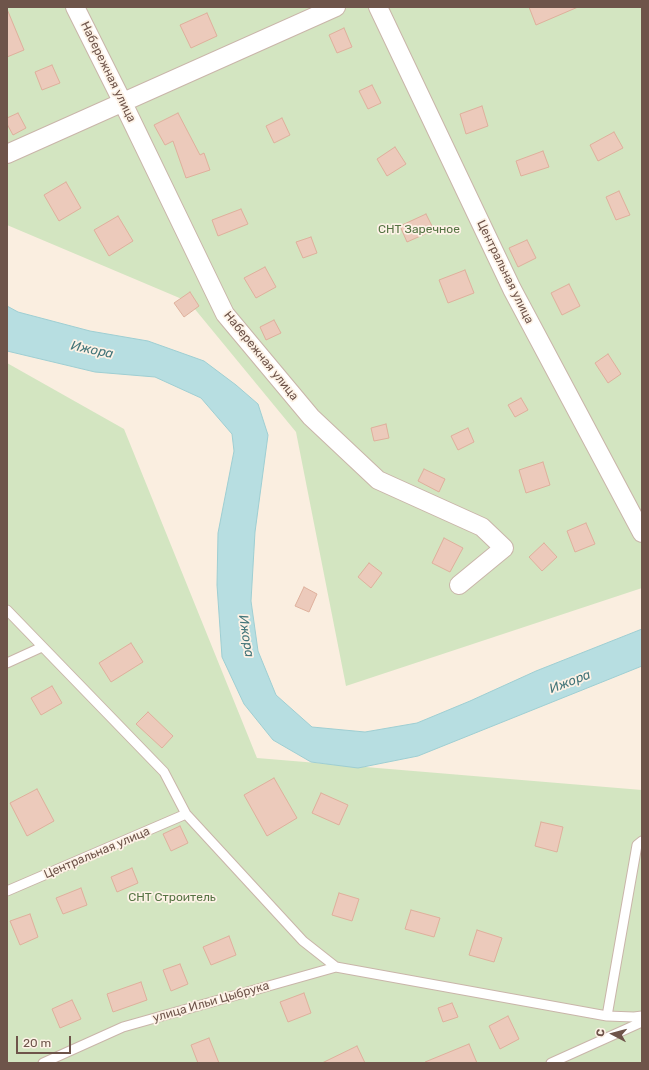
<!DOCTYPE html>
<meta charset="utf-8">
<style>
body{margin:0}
#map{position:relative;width:649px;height:1070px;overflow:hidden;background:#faeee0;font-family:Rubik,sans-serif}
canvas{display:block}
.frame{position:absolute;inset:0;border:8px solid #6e544a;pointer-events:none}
.north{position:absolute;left:593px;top:1014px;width:40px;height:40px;-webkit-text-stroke:3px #fdf2e6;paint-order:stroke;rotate:276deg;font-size:11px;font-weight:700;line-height:16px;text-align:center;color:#6e544a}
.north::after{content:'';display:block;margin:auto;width:14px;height:18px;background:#6e544a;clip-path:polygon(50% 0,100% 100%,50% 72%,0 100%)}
.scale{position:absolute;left:16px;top:1036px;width:55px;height:18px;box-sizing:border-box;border:2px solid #6e544a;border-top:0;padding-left:5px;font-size:12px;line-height:14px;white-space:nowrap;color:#6e544a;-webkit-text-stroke:3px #fdf2e6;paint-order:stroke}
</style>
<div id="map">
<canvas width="649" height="1070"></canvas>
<div class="frame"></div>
<div class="north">С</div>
<div class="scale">20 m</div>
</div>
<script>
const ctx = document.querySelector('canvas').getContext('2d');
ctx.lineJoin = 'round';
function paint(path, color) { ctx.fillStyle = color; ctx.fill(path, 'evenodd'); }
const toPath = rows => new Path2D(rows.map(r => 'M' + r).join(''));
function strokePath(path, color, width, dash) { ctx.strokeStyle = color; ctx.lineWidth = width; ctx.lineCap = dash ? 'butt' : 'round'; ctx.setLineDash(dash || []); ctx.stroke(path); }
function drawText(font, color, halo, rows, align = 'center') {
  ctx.font = font + ' Rubik,sans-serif'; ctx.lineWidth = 3.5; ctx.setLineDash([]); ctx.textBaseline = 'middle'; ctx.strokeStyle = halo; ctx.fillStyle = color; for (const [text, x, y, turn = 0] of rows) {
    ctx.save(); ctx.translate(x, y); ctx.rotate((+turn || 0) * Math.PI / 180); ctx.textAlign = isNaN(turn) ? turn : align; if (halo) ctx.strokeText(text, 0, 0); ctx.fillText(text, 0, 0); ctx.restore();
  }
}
paint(toPath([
 [7,7,642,7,642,588,346,686,296,432,189,302,7,225],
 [7,363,124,429,257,758,642,790,642,1063,7,1063]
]), '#d3e5c1');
const water = toPath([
 [7,306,18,312,90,331,148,341,204,361,236,385,258,404,268,435,255,532,251,601,258,651,276,695,312,727,365,732,417,723,470,701,536,671,642,629,642,666,418,756,358,768,311,762,273,740,244,704,222,657,217,585,218,533,234,451,232,434,201,398,155,377,95,372,7,351,7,306]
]);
paint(water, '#b7dee1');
strokePath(water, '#9eced2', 1);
const building = toPath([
 [529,7,578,7,536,25,529,7],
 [7,9,24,50,7,57,7,9],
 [207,13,217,36,191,48,180,25,207,13],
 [344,28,352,47,337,53,329,35,344,28],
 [52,65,60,83,42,90,35,72,52,65],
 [372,85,381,103,368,109,359,91,372,85],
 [482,106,488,126,466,134,460,114,482,106],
 [18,113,26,128,13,135,7,124,7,118,18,113],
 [178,113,200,155,204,153,210,170,186,178,173,141,165,145,154,125,178,113],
 [282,118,290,135,274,143,266,126,282,118],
 [614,132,623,148,598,161,590,145,614,132],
 [395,147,406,164,387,176,377,159,395,147],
 [543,151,549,167,521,176,516,161,543,151],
 [66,182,81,208,59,221,44,195,66,182],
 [619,191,630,215,616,220,606,197,619,191],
 [241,209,248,224,218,236,212,220,241,209],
 [426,214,434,230,407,242,400,226,426,214],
 [118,216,133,241,109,256,94,230,118,216],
 [311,237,317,253,303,258,296,242,311,237],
 [527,240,536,258,518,267,509,248,527,240],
 [265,267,276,287,256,298,244,278,265,267],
 [465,270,474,293,448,303,439,280,465,270],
 [569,284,580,306,562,315,551,293,569,284],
 [190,292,199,306,184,317,174,303,190,292],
 [274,320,281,333,266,340,260,327,274,320],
 [608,354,621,374,608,383,595,363,608,354],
 [521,398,528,410,515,417,508,405,521,398],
 [386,424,389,438,374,441,371,428,386,424],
 [468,428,474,442,458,450,451,436,468,428],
 [543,462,550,485,526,493,519,470,543,462],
 [424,469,445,479,439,492,418,481,424,469],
 [586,523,595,544,575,552,567,531,586,523],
 [444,538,463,548,450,572,432,563,444,538],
 [544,543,557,557,542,571,529,557,544,543],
 [369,563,382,573,371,588,358,577,369,563],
 [304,587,317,594,309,612,295,606,304,587],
 [131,643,143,662,111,682,99,663,131,643],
 [52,686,62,703,41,715,31,698,52,686],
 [148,712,173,736,162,748,136,724,148,712],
 [274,778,297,818,267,836,244,795,274,778],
 [37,789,54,821,27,836,10,803,37,789],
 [321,793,348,805,339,825,312,813,321,793],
 [541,822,563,827,557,852,535,846,541,822],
 [180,826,188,843,171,851,163,834,180,826],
 [132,868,138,883,117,892,111,877,132,868],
 [81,888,87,905,63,914,56,898,81,888],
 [339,893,359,899,352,921,332,915,339,893],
 [411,910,440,918,434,937,405,929,411,910],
 [30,914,38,937,20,945,10,921,30,914],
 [477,930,502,938,494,962,469,955,477,930],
 [229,936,236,955,211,965,203,947,229,936],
 [180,964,188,984,171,991,163,970,180,964],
 [141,982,147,1000,113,1012,107,994,141,982],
 [304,993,311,1013,288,1022,280,1002,304,993],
 [72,1000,81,1019,60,1028,52,1009,72,1000],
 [452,1003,458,1017,443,1022,438,1008,452,1003],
 [508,1016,519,1039,500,1049,489,1026,508,1016],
 [209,1038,219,1063,198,1063,191,1045,209,1038],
 [469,1044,477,1063,425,1063,425,1062,469,1044],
 [357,1046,365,1063,322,1063,357,1046]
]);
paint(building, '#eccabb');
strokePath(building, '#deb09c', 1);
const service = toPath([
 [7,610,164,772,186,814,303,941,336,967,607,1016,634,1017,642,1016],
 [7,663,42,647],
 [7,891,186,814],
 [607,1016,637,845,642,841],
 [43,1063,123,1027,336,967],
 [551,1063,642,1022]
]);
const minor = toPath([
 [75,7,123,103,225,314,311,417,378,480,482,527,504,548,459,585],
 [378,7,512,289,642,533],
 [7,154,336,7]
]);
strokePath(service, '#c9b5a9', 11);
strokePath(minor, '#c9b5a9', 20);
strokePath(service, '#fff', 9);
strokePath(minor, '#fff', 18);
drawText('12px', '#6e544a', '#fdf2e6', [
 ["Набережная улица",108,72,64],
 ["Центральная улица",505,272,64],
 ["Набережная улица",261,356,51],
 ["Центральная улица",97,853,-23],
 ["улица Ильи Цыбрука",211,1002,-16]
]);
drawText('12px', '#557343', '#fdf2e6', [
 ["СНТ Заречное",419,230],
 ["СНТ Строитель",172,898]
]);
drawText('italic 13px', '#437579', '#fdf2e6', [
 ["Ижора",92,350,12],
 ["Ижора",246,636,81],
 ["Ижора",570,682,-21]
]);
</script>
